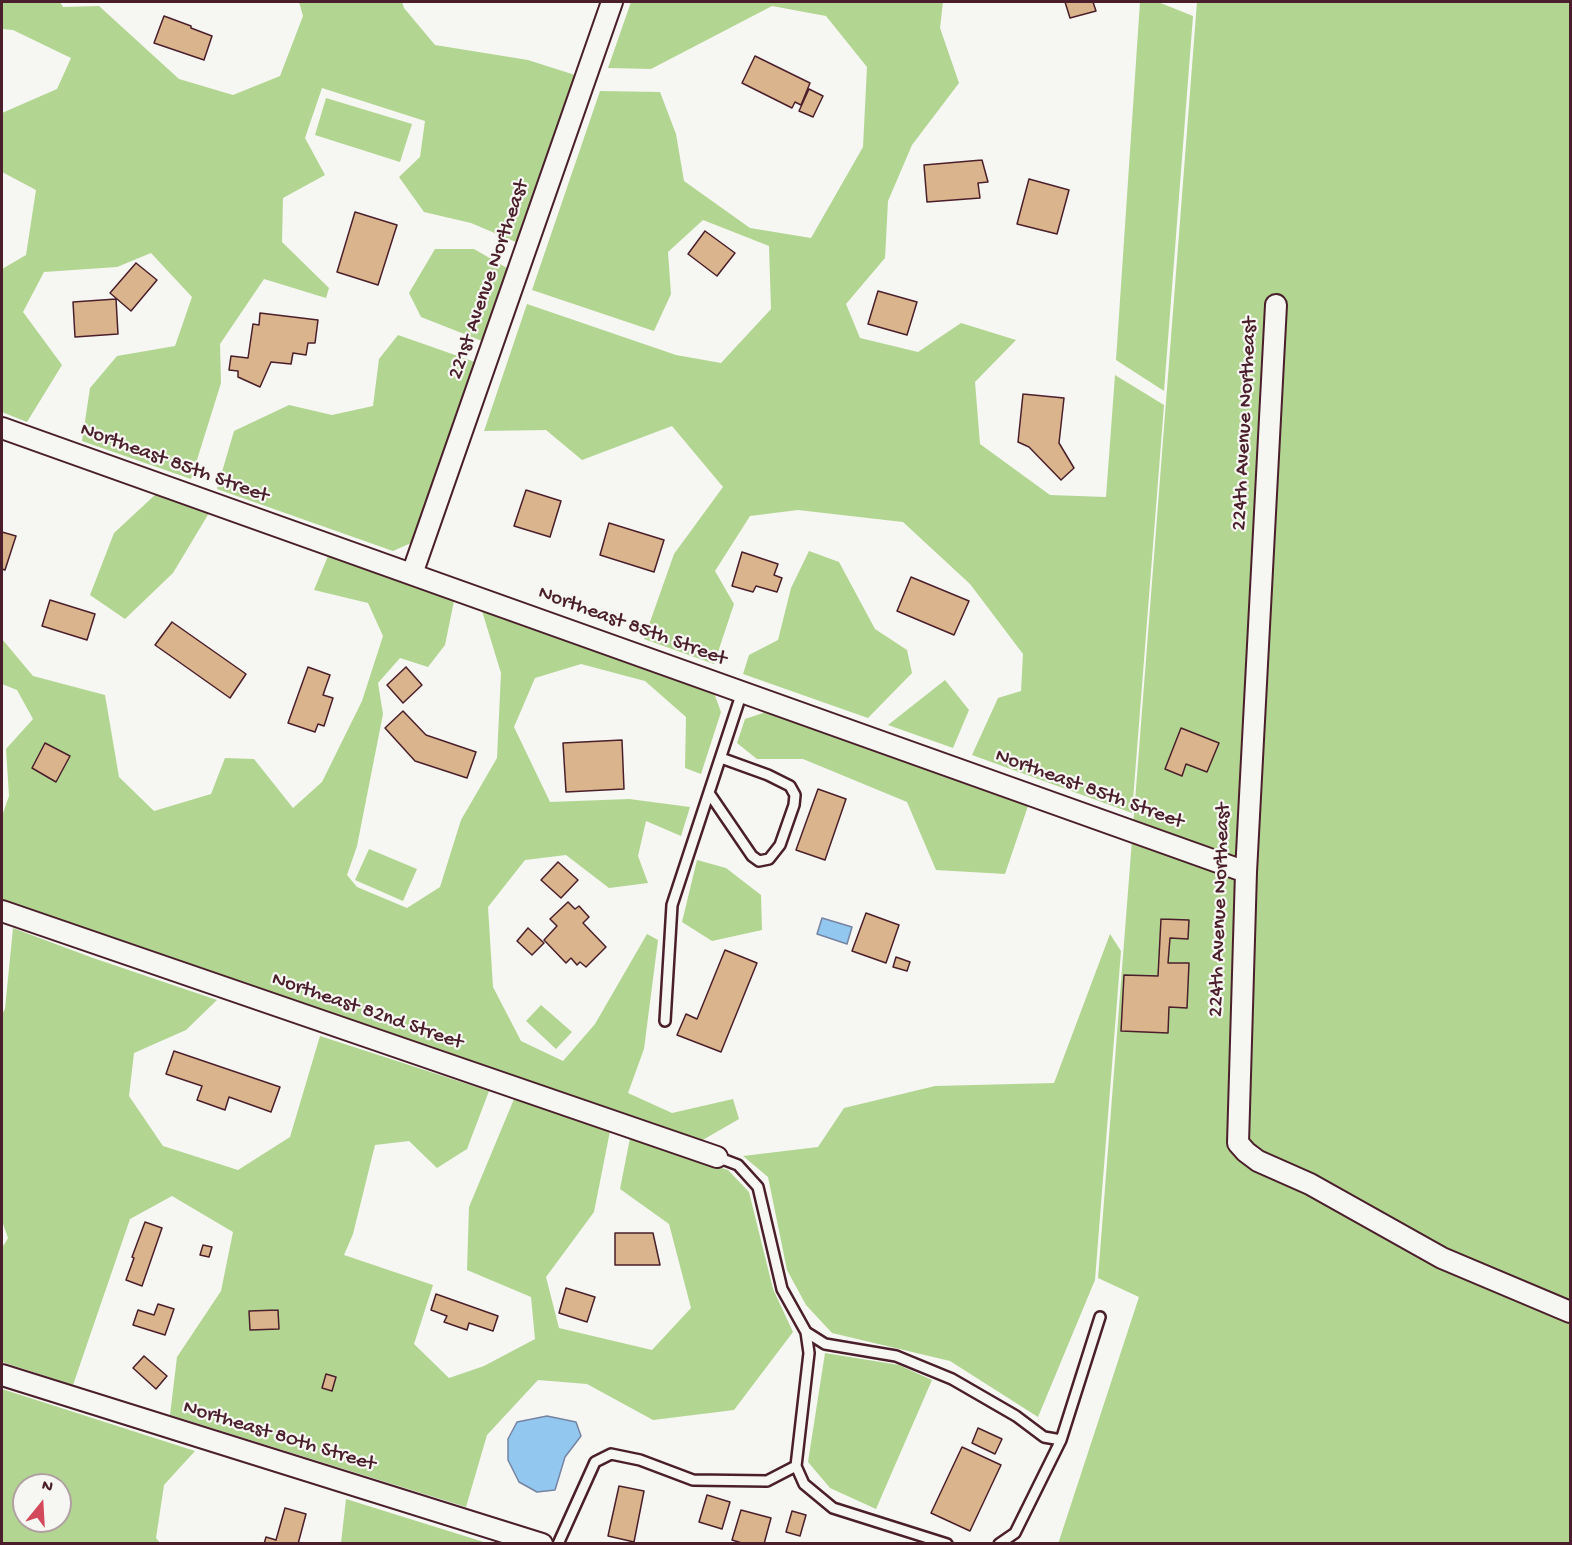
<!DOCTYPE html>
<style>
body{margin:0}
#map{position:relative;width:1572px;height:1545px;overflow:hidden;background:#f6f6f2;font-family:"Gochi Hand",sans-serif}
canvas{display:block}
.frame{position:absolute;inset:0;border:3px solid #4a1f2b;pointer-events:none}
.north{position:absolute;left:12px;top:1473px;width:60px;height:60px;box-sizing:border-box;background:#f6f6f2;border:2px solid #b1a0a2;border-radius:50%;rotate:18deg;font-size:16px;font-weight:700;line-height:24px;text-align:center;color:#4a1f2b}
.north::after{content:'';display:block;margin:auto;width:21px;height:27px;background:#d1495b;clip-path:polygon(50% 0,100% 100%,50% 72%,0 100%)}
</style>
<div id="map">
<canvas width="1572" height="1545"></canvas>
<div class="frame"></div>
<div class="north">N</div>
</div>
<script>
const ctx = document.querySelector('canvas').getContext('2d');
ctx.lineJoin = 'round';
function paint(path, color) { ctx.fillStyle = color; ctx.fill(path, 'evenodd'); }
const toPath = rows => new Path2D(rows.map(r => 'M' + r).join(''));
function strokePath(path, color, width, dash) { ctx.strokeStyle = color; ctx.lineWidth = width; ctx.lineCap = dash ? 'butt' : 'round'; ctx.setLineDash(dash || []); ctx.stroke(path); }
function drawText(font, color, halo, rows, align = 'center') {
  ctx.font = font + ' "Gochi Hand",sans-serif'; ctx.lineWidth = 4.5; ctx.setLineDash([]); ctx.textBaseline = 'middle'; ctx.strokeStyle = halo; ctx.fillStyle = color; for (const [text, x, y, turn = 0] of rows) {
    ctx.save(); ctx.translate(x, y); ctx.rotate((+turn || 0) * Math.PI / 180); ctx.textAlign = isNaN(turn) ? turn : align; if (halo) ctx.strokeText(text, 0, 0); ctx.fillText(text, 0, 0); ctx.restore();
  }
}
paint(toPath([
 [2,2,60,2,63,7,99,6,179,79,233,95,280,76,303,16,299,2,402,2,404,8,435,45,528,60,575,75,516,242,471,223,424,212,399,177,420,157,425,121,322,88,305,138,325,175,283,198,282,242,329,288,326,298,264,279,220,344,221,383,191,479,82,441,90,388,117,356,175,346,192,297,151,253,117,267,44,272,23,312,62,365,27,422,2,412,2,269,26,255,36,190,2,172,2,113,57,89,71,58,13,30,2,29],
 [631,2,943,2,940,28,959,83,912,145,888,201,885,258,846,304,860,338,918,352,961,323,1016,340,975,382,980,444,1050,495,1106,497,1115,375,1164,405,1132,813,972,755,998,698,1021,691,1023,654,970,584,903,522,798,510,750,516,715,571,734,604,714,664,644,639,674,554,723,487,672,426,582,460,546,430,484,431,527,304,676,355,721,363,771,309,769,246,703,220,668,252,671,294,654,331,532,290,600,91,660,92,676,134,684,181,750,228,811,238,863,147,867,67,826,16,772,6,651,69,608,68],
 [1140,2,1158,2,1193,16,1164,391,1116,360],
 [1197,2,1570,2,1570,1543,1058,1544,1139,1297,1098,1278],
 [326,98,412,124,400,162,315,135],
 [435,249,474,249,507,268,482,341,421,317,409,293],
 [398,335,475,362,411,543,393,551,217,489,234,431,289,405,332,415,373,406,379,359],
 [156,494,209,513,173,573,125,619,90,595,114,533],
 [809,551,839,562,875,629,907,650,912,673,868,718,743,674,749,655,778,640,791,588],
 [328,556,454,601,445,645,428,667,400,658,378,683,383,714,357,846,347,875,357,887,407,908,440,887,461,820,497,758,501,673,482,611,714,693,721,712,701,774,685,768,686,717,645,681,581,664,535,678,514,727,550,802,629,799,690,807,681,836,646,821,638,856,648,883,609,888,566,855,525,860,488,907,493,987,521,1041,563,1061,595,1024,647,934,658,940,644,1049,628,1093,672,1113,733,1099,739,1119,701,1141,72,926,2,900,2,816,9,796,6,749,33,719,17,690,2,684,2,639,33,676,105,695,119,777,154,811,211,794,225,758,254,759,293,808,322,782,362,701,383,636,368,603,314,590],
 [945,680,969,710,953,748,888,725],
 [766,712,1028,806,1005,874,936,870,907,802,803,759,757,759,737,743,745,719],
 [369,849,417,869,403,901,355,880],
 [697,860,726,868,761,895,762,930,712,941,682,922],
 [13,928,93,958,217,1000,186,1030,134,1053,129,1096,163,1146,238,1170,290,1137,320,1036,489,1091,467,1149,437,1168,409,1141,375,1145,353,1234,344,1255,433,1285,414,1344,449,1378,484,1366,535,1339,531,1297,467,1270,469,1207,514,1099,610,1131,594,1212,546,1277,559,1328,652,1350,691,1308,669,1224,620,1189,630,1138,728,1170,749,1192,773,1289,793,1332,734,1410,653,1420,587,1384,538,1380,487,1435,466,1507,170,1415,177,1357,221,1291,233,1232,172,1196,130,1219,73,1385,2,1362,2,1248,8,1238,2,1221,2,1014,5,1009],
 [1110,934,1121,951,1095,1280,1038,1417,950,1361,832,1333,806,1305,787,1270,768,1177,743,1156,818,1147,844,1108,935,1086,1054,1083],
 [541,1005,572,1032,556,1049,526,1021],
 [825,1353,899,1365,932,1380,876,1509,830,1488,808,1462],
 [2,1389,195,1451,164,1485,156,1538,160,1543,2,1543],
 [24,1485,60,1485,60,1521,24,1521],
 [346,1499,487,1543,341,1543]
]), '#b2d691');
const water = toPath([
 [822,918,852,927,847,944,817,934,822,918],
 [547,1416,576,1422,581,1436,565,1457,555,1490,537,1492,519,1482,508,1460,508,1439,517,1422,547,1416]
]);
paint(water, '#92c7f0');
strokePath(water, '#7584a1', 1.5);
const building = toPath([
 [1065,2,1093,2,1096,11,1070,18,1065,2],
 [164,16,191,26,191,28,212,36,204,60,154,43,164,16],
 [755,56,810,83,801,105,795,102,792,108,742,83,755,56],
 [809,89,823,96,813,117,799,111,809,89],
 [982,160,988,182,978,183,980,198,927,202,924,165,982,160],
 [1029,179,1069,190,1057,234,1017,224,1029,179],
 [355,212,397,225,378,285,337,272,355,212],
 [705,231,735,253,717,276,688,254,705,231],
 [136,263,157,280,131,311,110,293,136,263],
 [878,291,917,302,907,335,868,324,878,291],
 [116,299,118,334,75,337,73,302,116,299],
 [260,313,318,320,315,343,308,343,306,355,293,353,291,364,271,362,260,387,238,377,238,371,229,370,231,356,248,358,253,324,259,325,260,313],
 [1023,394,1064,398,1059,443,1074,468,1061,480,1029,447,1018,442,1023,394],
 [526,490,561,501,550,537,514,526,526,490],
 [609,523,664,540,654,572,600,555,609,523],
 [2,532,16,536,5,570,2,569,2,532],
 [742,552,778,564,774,575,782,578,777,592,756,586,753,592,732,586,742,552],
 [911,577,969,601,954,635,897,611,911,577],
 [50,600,95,614,87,640,42,626,50,600],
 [172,622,246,674,230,698,155,645,172,622],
 [308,667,330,675,323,695,333,698,324,726,318,724,315,732,288,723,308,667],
 [406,667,422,685,403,703,387,685,406,667],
 [403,711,426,735,476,752,467,778,415,761,385,728,403,711],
 [1181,728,1219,743,1207,772,1186,764,1182,776,1165,769,1181,728],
 [622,740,624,789,566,792,563,743,622,740],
 [45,743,70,756,56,782,32,768,45,743],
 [818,789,846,799,825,860,796,850,818,789],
 [558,862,578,880,561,898,541,880,558,862],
 [568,902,575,909,579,906,589,917,583,923,606,947,586,967,580,962,577,965,571,958,566,963,544,940,557,926,550,919,568,902],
 [866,913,899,925,886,963,852,951,866,913],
 [1161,919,1189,920,1188,939,1170,938,1168,963,1189,963,1187,1008,1169,1007,1168,1033,1121,1031,1124,975,1158,976,1161,919],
 [528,928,544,943,532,955,517,941,528,928],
 [725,950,757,963,721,1052,677,1035,686,1014,697,1019,725,950],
 [896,957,910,962,907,971,893,967,896,957],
 [174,1051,280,1087,271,1112,229,1097,225,1110,197,1100,202,1086,166,1074,174,1051],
 [145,1222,162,1228,142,1286,126,1280,134,1258,132,1257,145,1222],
 [615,1233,653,1233,660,1265,615,1265,615,1233],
 [203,1245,212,1247,209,1257,200,1255,203,1245],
 [566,1288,595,1297,587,1322,559,1313,566,1288],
 [436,1294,498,1316,493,1331,469,1323,467,1330,444,1322,447,1316,431,1310,436,1294],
 [158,1304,174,1309,165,1335,133,1325,138,1310,154,1315,158,1304],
 [278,1310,279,1329,250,1330,249,1311,278,1310],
 [144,1356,167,1376,156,1389,133,1368,144,1356],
 [326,1374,336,1377,332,1391,322,1388,326,1374],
 [978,1428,1002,1439,995,1454,972,1443,978,1428],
 [962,1447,1001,1465,970,1531,931,1513,962,1447],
 [619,1486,644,1491,634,1542,608,1536,619,1486],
 [707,1495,730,1502,722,1529,699,1522,707,1495],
 [285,1508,306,1514,298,1544,264,1544,266,1537,276,1540,285,1508],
 [741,1510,771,1518,764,1544,745,1544,732,1540,741,1510],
 [792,1511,806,1515,800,1536,786,1532,792,1511]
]);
paint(building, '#dab48c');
strokePath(building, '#4a1f2b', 1.5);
const lane = toPath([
 [709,793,752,856,759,861,769,859,780,845,794,805,795,795,790,786,768,775,721,758],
 [665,1021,672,905,742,692],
 [717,1157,738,1165,758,1187,782,1289,806,1332,809,1353,796,1466,804,1484,833,1508,947,1544],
 [806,1332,825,1344,896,1356,952,1379,1016,1416,1044,1437,1061,1440,1100,1317],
 [558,1544,595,1462,611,1454,640,1460,693,1480,767,1481,796,1466],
 [999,1544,1015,1533,1061,1440]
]);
const street = toPath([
 [1276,305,1246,872,1238,1143,1246,1152,1258,1161,1310,1184,1442,1258,1570,1312],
 [2,428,1246,872],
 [412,574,612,2],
 [2,911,717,1157],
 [2,1375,542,1544]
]);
strokePath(lane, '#4a1f2b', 14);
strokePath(street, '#4a1f2b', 24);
strokePath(lane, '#f6f6f2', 9);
strokePath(street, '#f6f6f2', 20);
drawText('21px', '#4a1f2b', '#f6f6f2', [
 ["221st Avenue Northeast",490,280,-71],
 ["224th Avenue Northeast",1246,424,-87],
 ["Northeast 85th Street",174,464,20],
 ["Northeast 85th Street",632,627,20],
 ["Northeast 85th Street",1089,790,20],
 ["224th Avenue Northeast",1221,910,-88],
 ["Northeast 82nd Street",367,1012,19],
 ["Northeast 80th Street",279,1437,17]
]);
</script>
